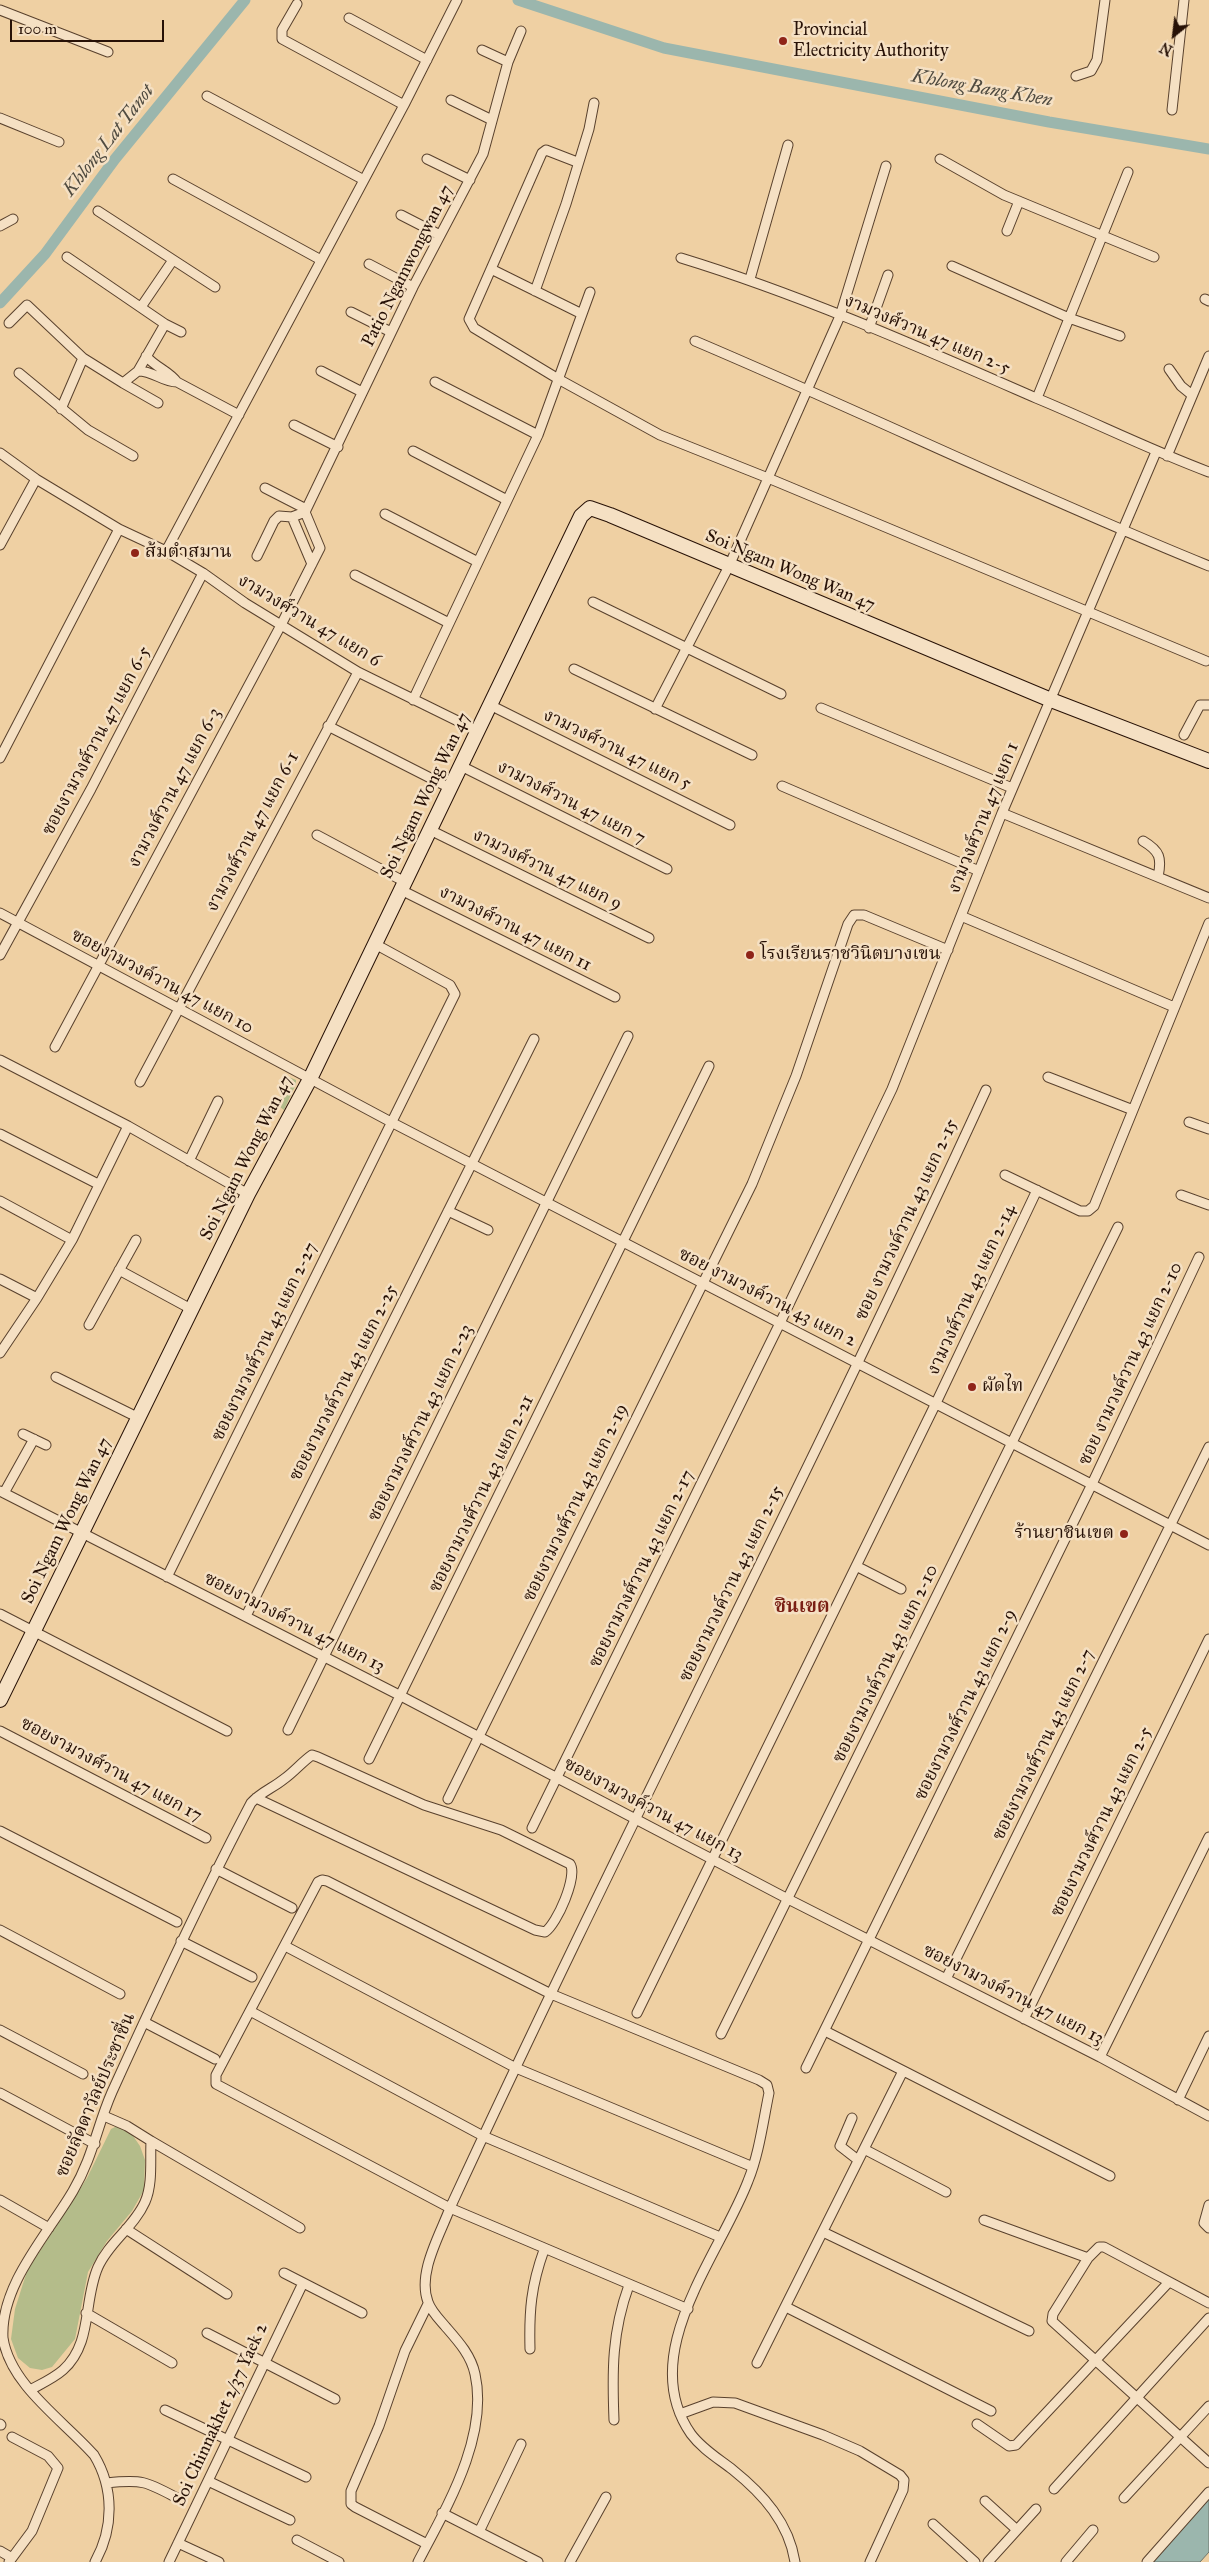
<!DOCTYPE html>
<html>
<head>
<meta charset="utf-8">
<style>
  body { margin:0 }
  #map { position:relative; width:1209px; height:2562px; overflow:hidden; background:#efd0a3; font-family:"IM FELL Great Primer",serif }
  canvas { display:block }
  .north { position:absolute; left:1149px; top:10px; width:50px; height:50px; -webkit-text-stroke:4px #f5e0c3; paint-order:stroke; rotate:209deg; font-size:14px; font-weight:700; line-height:20px; text-align:center; color:#271106 }
  .north::after { content:''; display:block; margin:auto; width:18px; height:22px; background:#271106; clip-path:polygon(50% 0,100% 100%,50% 72%,0 100%) }
  .scale { position:absolute; left:10px; top:20px; width:154px; height:22px; box-sizing:border-box; border:2px solid #271106; border-top:0; padding-left:6px; font-size:15px; line-height:18px; white-space:nowrap; color:#271106; -webkit-text-stroke:4px #f5e0c3; paint-order:stroke }
</style>
</head>
<body>
<div id="map">
<canvas width="1209" height="2562"></canvas>
<div class="north">N</div>
<div class="scale">100 m</div>
</div>
<script>
const ctx = document.querySelector('canvas').getContext('2d');
ctx.lineJoin = 'round';
function fillPath(path, color) { ctx.fillStyle = color; ctx.fill(path, 'evenodd'); }
function strokePath(path, color, width, dash) { ctx.strokeStyle = color; ctx.lineWidth = width; ctx.lineCap = dash ? 'butt' : 'round'; ctx.setLineDash(dash || []); ctx.stroke(path); }
function label(font, color, halo, rows, align = 'center') {
  ctx.font = font + ' "IM FELL Great Primer","Noto Serif Thai",serif'; ctx.lineWidth = 5; ctx.setLineDash([]); ctx.textBaseline = 'middle'; ctx.strokeStyle = halo; ctx.fillStyle = color; for (const [text, x, y, turn = 0] of rows) {
    ctx.save(); ctx.translate(x, y); ctx.rotate((+turn || 0) * Math.PI / 180); ctx.textAlign = isNaN(turn) ? turn : align; if (halo) ctx.strokeText(text, 0, 0); ctx.fillText(text, 0, 0); ctx.restore();
  }
}
fillPath(new Path2D(`
  M289 1077 296 1080V1084L284 1110 277 1105Z
  M117 2126 131 2133 140 2146 145 2160 144 2190 132 2211 107 2241 88 2272 75 2339 52 2367 42 2370 30 2368 18 2358 11 2339 15 2309 27 2271 87 2178 111 2129Z`), '#b4bc8a');
const water = new Path2D(`
  M1209 2498V2552L1200 2562H1151Z`);
fillPath(water, '#9bb6ad');
strokePath(water, '#6d746a', 1);
strokePath(new Path2D(`
  M518 0 664 48 1049 122 1209 149
  M0 303 45 254 115 159 245 0`), '#9bb6ad', 11);
const street = new Path2D(`
  M297 4 282 30V39L404 105
  M0 10 108 52
  M349 18 427 60
  M482 50 508 62
  M1076 76 1091 71 1097 60 1105 0
  M207 96 364 180
  M451 100 492 120
  M1172 110 1184 0
  M0 118 59 142
  M427 159 470 180
  M940 159 1004 195 1154 257
  M577 162 546 150 542 153 469 319 474 328 560 380 660 435 768 478 1206 661
  M173 179 321 260
  M98 211 215 287
  M401 215 440 235
  M0 226 13 219
  M1007 231 1019 201
  M681 258C802 295 919 347 1036 398 1094 422 1150 450 1209 472
  M369 264 413 287
  M952 266 1069 318 1120 336
  M491 269 582 314
  M750 279 788 145
  M535 291 566 204 589 129 594 103
  M1205 299 1209 301
  M141 307 173 260
  M351 312 391 332
  M9 323 27 305 83 358 123 383 138 371 165 324 67 257
  M165 324 181 332
  M869 328 888 275
  M695 341C867 414 1036 496 1209 566
  M146 356C155 367 169 371 177 382L239 415
  M1169 369 1181 386 1192 395
  M138 371C154 371 162 382 177 382
  M321 371 362 392
  M19 373 88 430 133 456
  M435 382 538 435
  M123 383 158 403
  M1037 398 1128 172
  M61 409 83 358
  M294 425 338 447
  M413 451 507 500
  M0 453 36 479 119 529 166 551 203 573 245 603 358 672 478 731
  M1167 456 1209 356
  M265 488 306 509
  M305 512 413 287 483 154 508 62 521 31
  M385 514 478 562
  M0 545 36 479
  M166 551 404 105 457 0
  M257 556 274 521 279 516 292 517
  M355 575 449 623
  M593 602 781 694
  M574 669 752 755
  M413 700 538 435 590 292
  M490 705 730 825
  M821 708 1012 788
  M655 709 729 566 840 316 886 166
  M328 726 450 788
  M1184 735 1200 705H1209
  M0 758 119 529
  M461 766 667 869
  M782 786 979 871
  M1002 813 1209 898
  M430 830 649 938
  M317 835 405 882
  M1143 841C1160 851 1162 858 1158 877
  M401 890 615 997
  M0 913 391 1122 1209 1545
  M961 916 1174 1007
  M0 955 91 789 203 573
  M55 1047 281 625 320 548 305 512 292 517 312 564
  M0 1060 128 1126
  M1048 1077 1133 1110
  M140 1082 358 672
  M1189 1122 1209 1129
  M0 1134 98 1184
  M189 1161 218 1101
  M1005 1175 1080 1211H1088L1094 1206 1209 923
  M1181 1195 1209 1205
  M0 1201 72 1240
  M448 1211 488 1230
  M119 1270 191 1309
  M0 1279 37 1298
  M89 1325 136 1240
  M0 1353 37 1298 72 1240 128 1126 248 1194
  M56 1377 139 1418
  M23 1434 46 1445
  M0 1491 401 1696 788 1899 1100 2057 1209 2116
  M4 1493 34 1439
  M856 1566 901 1589
  M167 1577 455 994 450 985 375 944
  M0 1614 227 1731
  M246 1616 534 1039
  M288 1730 628 1036
  M0 1731 206 1838
  M369 1759 709 1066
  M448 1799 752 1184 796 1076 848 924 854 915H864L948 950
  M532 1828 780 1323 892 1089 1002 813 1156 452
  M0 1831 177 1922
  M216 1869 292 1908
  M0 1930 120 1994
  M181 1941 252 1977
  M285 1946 516 2068 753 2167
  M946 1979 1209 1447
  M250 2011 483 2136 720 2237
  M637 2013 936 1403 1037 1190
  M1024 2019 1209 1639
  M144 2022 215 2059
  M0 2030 83 2074
  M825 2031 1110 2176
  M721 2034 1118 1227
  M1100 2057 1209 1837
  M806 2068 1092 1484 1199 1257
  M0 2093 95 2144
  M1178 2100 1209 2036
  M852 2118 840 2146 858 2160
  M151 2141 300 2228
  M864 2149 946 2192
  M0 2200 49 2228
  M1209 2205 1204 2223 1209 2228
  M984 2220 1088 2258
  M126 2229 227 2294
  M823 2232 1029 2331
  M284 2273 362 2313
  M1209 2303 1104 2247H1099L1088 2258 1053 2314 1052 2321 1209 2463
  M786 2307 991 2411
  M688 2309 450 2208 216 2084V2075L318 1882 322 1880 327 1881 551 1994 759 2080 767 2085 769 2093C763 2122 759 2154 748 2181 720 2255 635 2354 691 2434 702 2449 719 2459 733 2470 763 2494 789 2523 795 2562
  M86 2313 172 2363
  M207 2333 335 2399
  M530 2349C529 2311 531 2286 544 2250
  M757 2363 903 2071
  M30 2390C41 2384 54 2378 63 2370 93 2343 83 2301 98 2267 109 2242 134 2227 145 2202 153 2184 150 2160 151 2141L127 2126 104 2116
  M165 2410 306 2477
  M680 2414 713 2402 735 2403 823 2435 860 2451 900 2475 904 2480 903 2490 870 2562
  M614 2420C612 2370 612 2332 629 2285
  M0 2424 1 2425
  M977 2424 1009 2446 1016 2445 1169 2282
  M208 2481 290 2520
  M107 2483C144 2479 147 2482 179 2499
  M1054 2489 1209 2318
  M1124 2498 1209 2406
  M985 2501 1017 2530
  M442 2513 538 2562
  M933 2524 975 2562
  M479 2532 521 2444
  M297 2540 339 2562
  M178 2543 219 2562
  M427 2544 355 2507 351 2504V2491L379 2426 405 2351 428 2304
  M0 2551 12 2558
  M9 2562 32 2531 58 2468 48 2456 12 2437
  M95 2562C114 2528 114 2488 94 2455 64 2421 10 2385 3 2338 0 2285 48 2234 73 2191 93 2157 97 2126 112 2092 156 1995 201 1898 251 1803 261 1792 273 1788 284 1779 294 1772 302 1762 312 1755L318 1757 424 1805 501 1830 570 1864C578 1876 557 1924 545 1932L535 1930 256 1798
  M169 2562 303 2283
  M418 2562C446 2508 489 2437 475 2374 471 2355 458 2341 445 2326 439 2319 431 2311 428 2302 417 2273 440 2235 450 2208 623 1833 814 1466 986 1090
  M570 2562 606 2497
  M988 2562 1036 2509
  M1066 2562 1093 2530
  M1147 2562 1209 2492`);
const secondary = new Path2D(`
  M0 1700 248 1194 310 1079 581 516 590 508 610 515 1051 700 1209 761`);
strokePath(street, '#59412d', 11);
strokePath(secondary, '#271106', 16);
strokePath(street, '#f5e0c3', 9);
strokePath(secondary, '#f5e0c3', 14);
for (const [x, y, r, color] of [
  [783,41,5,"#8f2418"],
  [135,553,5,"#8f2418"],
  [750,955,5,"#8f2418"],
  [972,1387,5,"#8f2418"],
  [1124,1534,5,"#8f2418"]
]) { const dot = new Path2D(); dot.arc(x, y, r, 0, 2 * Math.PI); ctx.fillStyle = color; ctx.fill(dot); strokePath(dot, '#f5e0c3', 2); }
label('18px', '#271106', '#f5e0c3', [
  ["Provincial",793,31],
  ["Electricity Authority",793,52],
  ["ส้มตำสมาน",145,553],
  ["โรงเรียนราชวินิตบางเขน",760,955],
  ["ผัดไท",982,1387],
  ["ร้านยาชินเขต",1114,1534,"right"]
], 'left');
label('18px', '#271106', '#f5e0c3', [
  ["Patio Ngamwongwan 47",408,266,-63],
  ["งามวงศ์วาน 47 แยก 2-5",927,335,23],
  ["Soi Ngam Wong Wan 47",790,571,23],
  ["งามวงศ์วาน 47 แยก 6",309,621,31],
  ["ซอยงามวงศ์วาน 47 แยก 6-5",97,741,-62],
  ["งามวงศ์วาน 47 แยก 5",617,750,26],
  ["งามวงศ์วาน 47 แยก 6-3",175,788,-62],
  ["Soi Ngam Wong Wan 47",426,796,-64],
  ["งามวงศ์วาน 47 แยก 7",571,803,27],
  ["งามวงศ์วาน 47 แยก 1",984,818,-68],
  ["งามวงศ์วาน 47 แยก 6-1",253,832,-62],
  ["งามวงศ์วาน 47 แยก 9",547,870,26],
  ["งามวงศ์วาน 47 แยก 11",515,929,27],
  ["ซอยงามวงค์วาน 47 แยก 10",162,982,28],
  ["Soi Ngam Wong Wan 47",247,1158,-63],
  ["ซอย งามวงค์วาน 43 แยก 2-15",907,1220,-65],
  ["งามวงศ์วาน 43 แยก 2-14",972,1290,-65],
  ["ซอย งามวงค์วาน 43 แยก 2",767,1298,27],
  ["ซอยงามวงศ์วาน 43 แยก 2-27",265,1342,-64],
  ["ซอย งามวงค์วาน 43 แยก 2-10",1131,1364,-65],
  ["ซอยงามวงค์วาน 43 แยก 2-25",344,1383,-63],
  ["ซอยงามวงศ์วาน 43 แยก 2-23",421,1423,-64],
  ["ซอยงามวงศ์วาน 43 แยก 2-21",482,1494,-64],
  ["ซอยงามวงศ์วาน 43 แยก 2-19",576,1503,-64],
  ["Soi Ngam Wong Wan 47",67,1521,-64],
  ["ซอยงามวงศ์วาน 43 แยก 2-17",642,1569,-64],
  ["ซอยงามวงค์วาน 43 แยก 2-15",732,1584,-64],
  ["ซอยงามวงค์วาน 47 แยก 13",294,1623,27],
  ["ซอยงามวงค์วาน 43 แยก 2-10",886,1664,-64],
  ["ซอยงามวงศ์วาน 43 แยก 2-9",966,1705,-64],
  ["ซอยงามวงศ์วาน 43 แยก 2-7",1044,1745,-64],
  ["ซอยงามวงศ์วาน 47 แยก 17",111,1770,28],
  ["ซอยงามวงค์วาน 47 แยก 13",653,1810,28],
  ["ซอยงามวงศ์วาน 43 แยก 2-5",1102,1822,-64],
  ["ซอยงามวงค์วาน 47 แยก 13",1013,1995,27],
  ["ซอยลัดดาวัลย์ประชาชื่น",96,2095,-67],
  ["Soi Chinnakhet 2/37 Yaek 2",221,2415,-65]
]);
label('italic 19px', '#504b40', '#f5e0c3', [
  ["Khlong Bang Khen",982,89,10],
  ["Khlong Lat Tanot",109,141,-52]
]);
label('bold 19px', '#7a1f14', '#f5e0c3', [
  ["ชินเขต",802,1607]
]);
</script>
</body>
</html>
